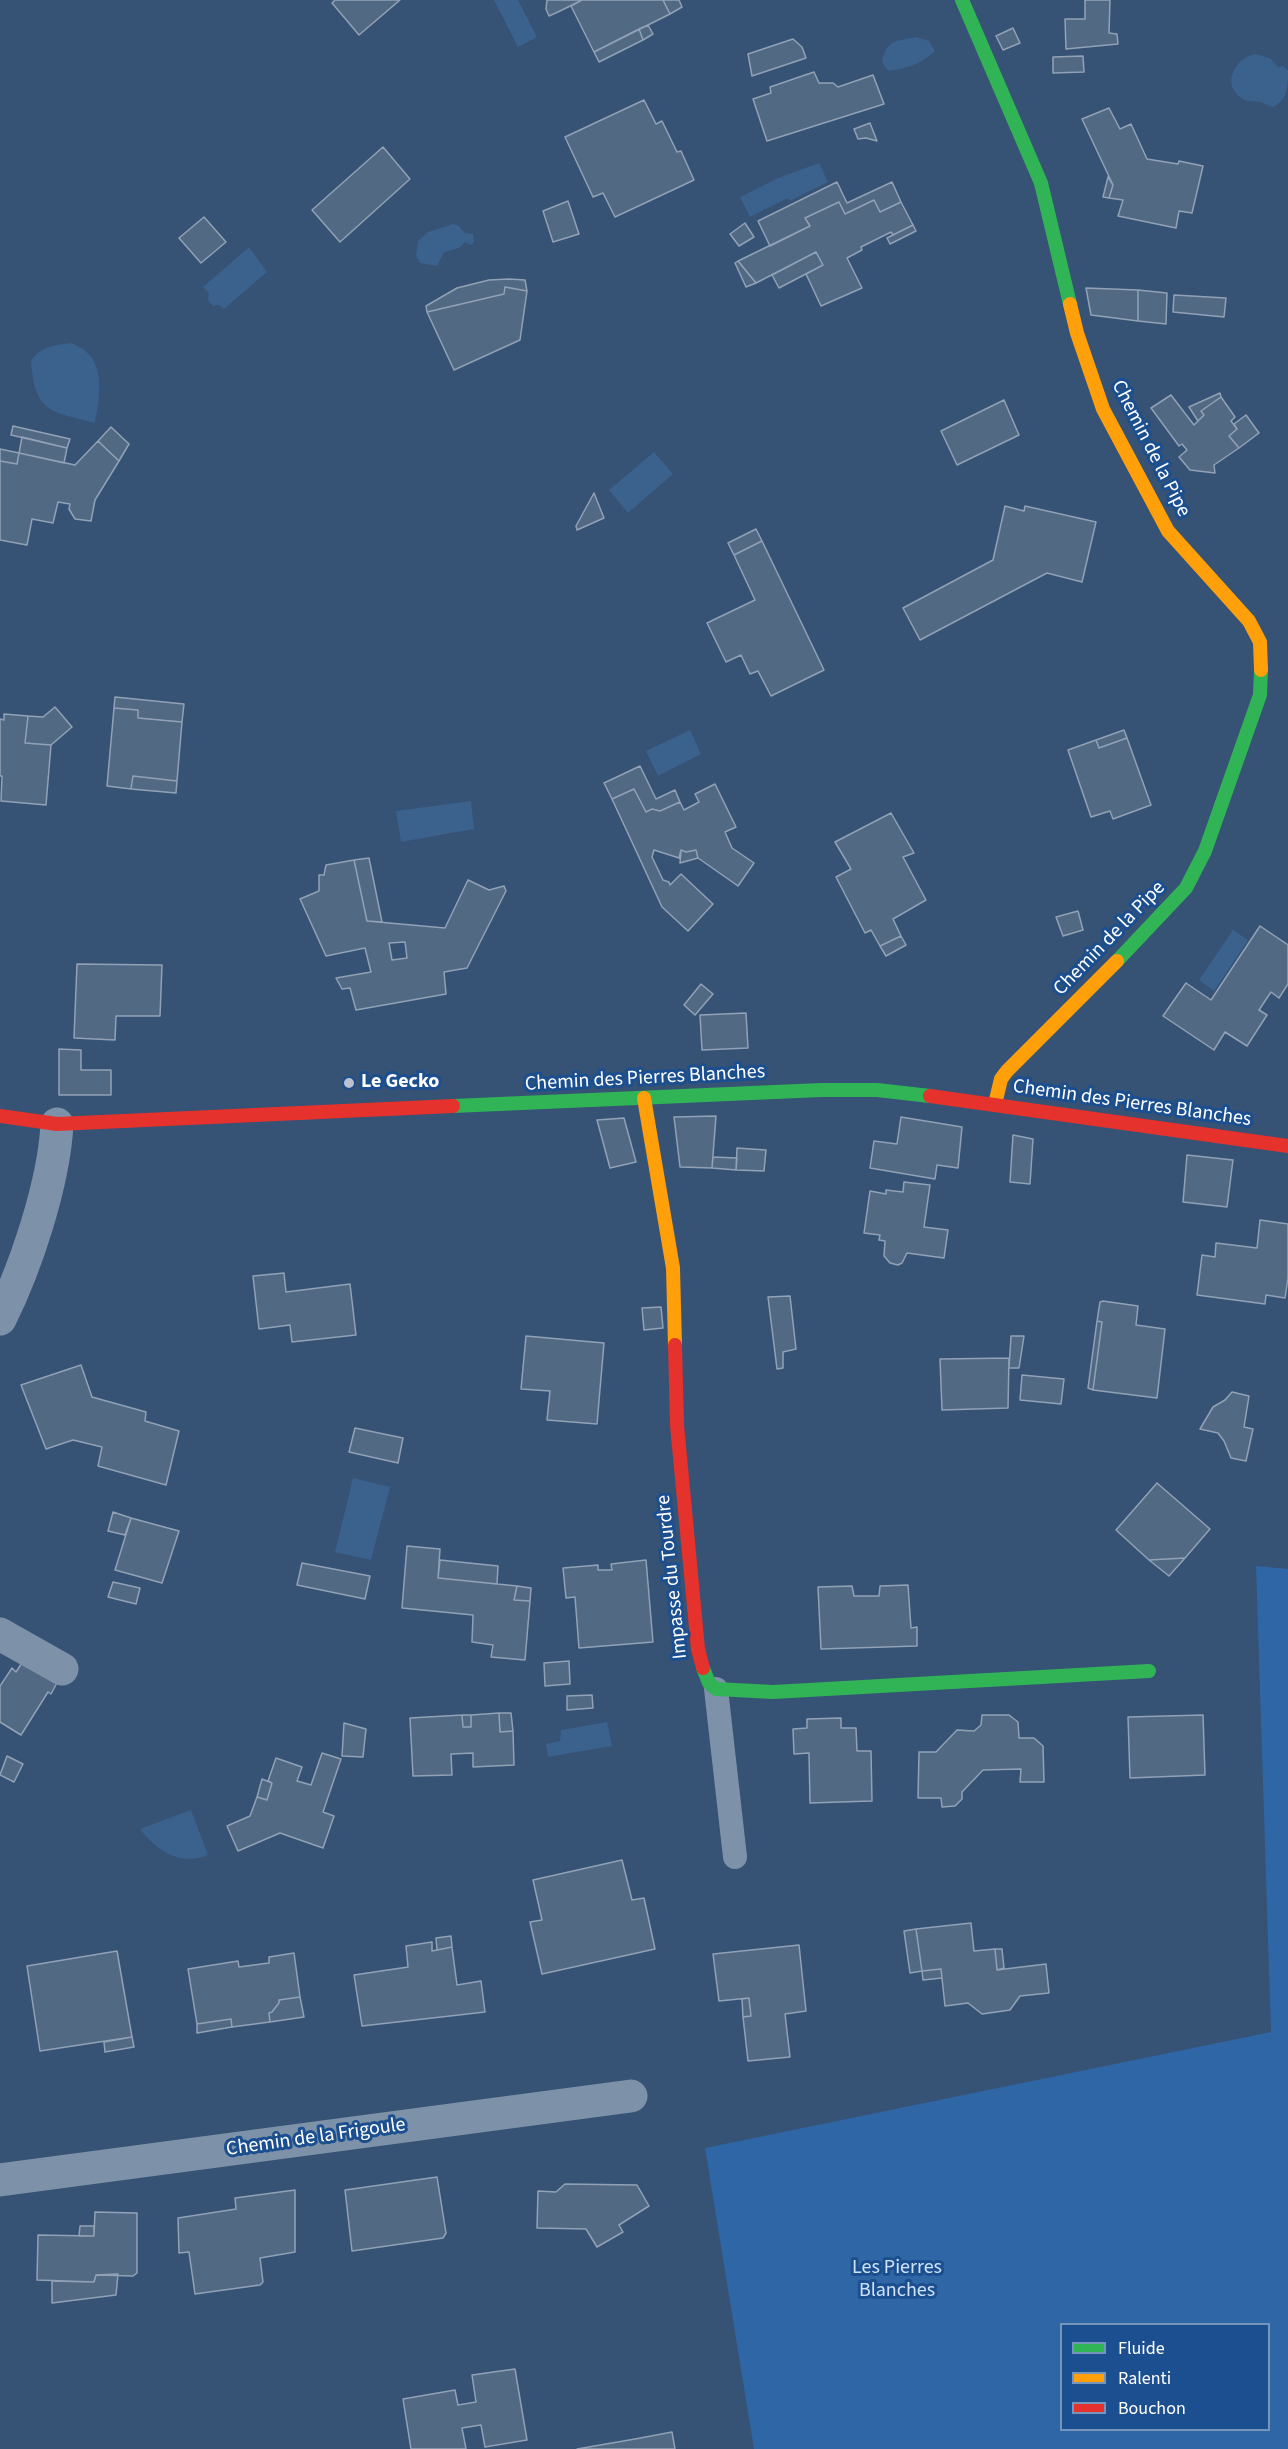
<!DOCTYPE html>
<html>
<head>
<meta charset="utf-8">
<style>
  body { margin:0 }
  #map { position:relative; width:1288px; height:2449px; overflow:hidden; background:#365274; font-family:"Source Sans 3",sans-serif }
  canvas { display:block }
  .legend { position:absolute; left:1060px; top:2323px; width:210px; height:108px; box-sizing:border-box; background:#1b4f8f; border:2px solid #7695bc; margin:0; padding:8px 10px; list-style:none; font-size:18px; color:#fff }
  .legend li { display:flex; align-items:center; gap:12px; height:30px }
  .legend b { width:30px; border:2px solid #7695bc }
</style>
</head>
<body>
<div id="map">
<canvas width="1288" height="2449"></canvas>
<ul class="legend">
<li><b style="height:8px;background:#30b455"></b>Fluide</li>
<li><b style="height:8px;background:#ff9f0a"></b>Ralenti</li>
<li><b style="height:8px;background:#e5322d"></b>Bouchon</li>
</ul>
</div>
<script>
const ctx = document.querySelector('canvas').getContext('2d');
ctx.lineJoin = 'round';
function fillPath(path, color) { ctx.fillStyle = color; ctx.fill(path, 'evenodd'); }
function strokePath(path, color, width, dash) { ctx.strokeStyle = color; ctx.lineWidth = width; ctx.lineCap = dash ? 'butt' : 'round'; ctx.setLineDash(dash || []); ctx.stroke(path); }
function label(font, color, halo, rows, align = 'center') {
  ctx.font = font + ' "Source Sans 3",sans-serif'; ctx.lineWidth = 6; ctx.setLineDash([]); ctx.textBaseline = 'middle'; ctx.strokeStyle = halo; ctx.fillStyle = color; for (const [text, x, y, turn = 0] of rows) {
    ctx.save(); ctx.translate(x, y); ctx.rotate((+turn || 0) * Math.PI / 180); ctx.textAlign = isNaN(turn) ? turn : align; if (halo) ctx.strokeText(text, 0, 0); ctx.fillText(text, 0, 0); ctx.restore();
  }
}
fillPath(new Path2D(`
  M1256 1566 1288 1569V2449H754L705 2148 1271 2032ZM1268 2324V2430H1062V2324Z`), '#2f66a5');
fillPath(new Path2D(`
  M494 0H518L537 37 518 47Z
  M916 37 929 41 935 51C922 64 906 69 888 71L882 62C886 40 896 41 916 37Z
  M1255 54 1270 58 1278 67 1283 66 1288 70C1288 88 1288 99 1273 107 1269 106 1263 103 1260 102 1254 101 1247 102 1241 98 1221 84 1235 58 1255 54Z
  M819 163 828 182 790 201 788 198 750 217 740 197 778 178Z
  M453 224 459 226 465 233 473 234 474 242 471 245 465 242 459 248 444 252 437 266 420 263 416 256 418 241 428 232Z
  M249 247 267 272 224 309 219 305 213 306 208 300 209 293 203 287Z
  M70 343C107 354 101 393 95 423 51 411 35 414 31 361 40 347 54 345 70 343Z
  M654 452 673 474 628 513 609 490Z
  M690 730 701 754 658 776 646 751Z
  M471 801 474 829 401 842 396 811Z
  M1233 930 1248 940 1214 991 1199 980Z
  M353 1478 390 1487 371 1560 335 1552Z
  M607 1722 612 1746 548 1757 546 1744 560 1741 561 1730Z
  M191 1810 208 1855C180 1867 156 1850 140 1829Z`), '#3b618d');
const building = new Path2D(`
  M335 0H400L359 35 332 3Z
  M582 0 558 12 549 16 546 9 547 0Z
  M582 0H663L670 14 594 52 571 6Z
  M663 0H679L682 7 670 14Z
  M1085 0H1110L1109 33 1117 34 1118 44 1066 49 1065 19H1085Z
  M648 25 653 34 643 40 639 29Z
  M1013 28 1020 43 1003 50 996 36Z
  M639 29 643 40 599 62 594 52Z
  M793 39 802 47 806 58 752 76 748 54Z
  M1083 56 1084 72 1053 73V57Z
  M814 72 819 83H833L838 87 873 75 884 104 767 141 753 99 771 93 770 87Z
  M644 100 656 124 662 121 677 152 681 151 694 180 615 217 603 193 593 197 565 137Z
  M1109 108 1120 129 1131 124 1147 159 1178 164 1179 161 1203 166 1192 213 1179 211 1176 228 1118 216 1123 200 1109 198 1113 185 1082 119Z
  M870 123 877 141 866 138 858 139 854 129Z
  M383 147 410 179 340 242 312 210Z
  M1108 177 1113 185 1109 198 1103 197Z
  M837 182 847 203 892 182 901 202 880 212 874 200 845 214 839 202 805 218 810 226 770 246 758 221Z
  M874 200 880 212 901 202 913 225 893 235 891 232 861 247 862 250 847 258 862 288 821 306 806 274 823 265 816 252 756 283 738 261 810 226 805 218 839 202 845 214Z
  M568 201 579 234 553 242 543 211Z
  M204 217 226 242 201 263 179 238Z
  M745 223 754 237 739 246 730 234Z
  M913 225 916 231 890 244 887 238Z
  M816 252 823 265 779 288 772 275Z
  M738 261 756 283 746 287 735 263Z
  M509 279 525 280 527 291 505 287 504 294 427 312 426 306 457 288 489 280Z
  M505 287 527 291 520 340 454 370 427 312 504 294Z
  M1086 288 1138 290V321L1091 315Z
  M1138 290 1167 293 1166 324 1138 321Z
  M1174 295 1226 298 1224 317 1173 312Z
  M1220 393 1221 397 1201 411 1204 415 1198 421 1189 407Z
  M1171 395 1194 425 1204 415 1201 411 1221 397 1235 417 1231 421 1237 429 1229 436 1239 448 1214 465 1215 473 1190 470 1179 457 1187 450 1182 444 1179 446 1151 408Z
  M1004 400 1019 435 957 465 941 431Z
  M1246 415 1259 433 1239 448 1229 436 1237 429 1234 424Z
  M13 426 70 439 67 448 11 435Z
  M111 427 129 444 119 461 98 441Z
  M22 437 67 448 64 463 19 453Z
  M98 441 119 461 95 500 91 521 75 519 69 509 70 504 58 502 53 523 32 519 27 545 0 540V461L17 464 19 453 75 465Z
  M0 449 19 453 17 464 0 461Z
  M594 493 604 518 577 530 576 526Z
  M1005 506 1024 511 1025 506 1096 522 1082 582 1047 573 920 640 903 608 993 560Z
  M756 529 762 541 734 555 728 543Z
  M762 541 824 670 771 696 758 671 750 674 741 655 726 662 707 623 755 600 734 555Z
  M115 697 184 704 182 722 138 718V710L114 708Z
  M55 707 72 727 51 745 25 743 28 716 43 717Z
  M114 708 138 710V718L182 722 177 781 133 776 131 789 107 786Z
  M4 714 28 716 25 743 51 745 46 805 1 801 2 776H0V719L4 720Z
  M1124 730 1127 738 1099 748 1096 740Z
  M1127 738 1151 805 1113 819 1110 811 1091 817 1068 750 1096 740 1099 748Z
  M640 766 656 799 675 790 680 802 660 811 652 809 646 812 634 789 612 799 604 783Z
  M133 776 177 781 176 793 131 789Z
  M715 784 736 827 725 832 732 848 754 863 738 886 698 858 696 850 686 852 681 850 679 858 654 850 652 857 663 880 669 882 670 885 681 874 713 904 688 931 662 907 612 799 634 789 646 812 652 809 660 811 680 802 684 810 699 802 695 794Z
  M891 813 914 853 903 857 926 900 893 919 901 936 880 946 871 930 865 933 836 877 851 869 835 842Z
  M681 850 686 852 696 850 698 858 680 863Z
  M369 858 382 922 367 921 354 860Z
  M354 860 367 921 445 928 468 880 489 890 504 886 506 891 467 968 444 972 446 994 356 1010 350 988 342 989 336 978 371 972 365 948 326 956 300 899 319 891V875H324L326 865ZM405 942 407 958 392 960 389 943Z
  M1078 911 1083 930 1063 936 1056 917Z
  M1260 926 1288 945V984L1279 998 1271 992 1259 1010 1267 1015 1247 1046 1225 1032 1214 1050 1163 1016 1186 983 1211 1000Z
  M901 936 906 945 886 956 880 946Z
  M77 964 162 965 160 1016H116L115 1040 74 1038Z
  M701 984 713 994 695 1015 684 1005Z
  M746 1013 748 1048 702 1050 700 1015Z
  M59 1049 81 1050V1070H111V1095H59Z
  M716 1116 712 1168 680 1167 674 1117Z
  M901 1117 962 1127 958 1168 937 1165 935 1179 870 1168 874 1141 897 1144Z
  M624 1118 636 1162 610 1168 597 1120Z
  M1013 1135 1033 1139 1030 1184 1010 1182Z
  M737 1148 766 1150 764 1171 736 1170Z
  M1187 1155 1233 1160 1227 1207 1183 1202Z
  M713 1157 737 1158 736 1170 712 1168Z
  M904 1182 930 1185 924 1227 948 1230 944 1258 907 1253 902 1263 898 1265 890 1263 884 1256 885 1241 879 1240 880 1235 864 1233 870 1191 886 1194V1190L903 1192Z
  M1260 1220 1288 1224V1278L1285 1298 1266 1295 1265 1304 1197 1295 1202 1255 1215 1257 1216 1243 1257 1248Z
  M284 1273 286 1292 350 1284 356 1335 292 1342 290 1325 259 1329 253 1276Z
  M790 1296 796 1349 783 1352V1368L777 1369 768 1297Z
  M1103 1301 1138 1306 1136 1325 1165 1329 1157 1398 1093 1390 1102 1322 1097 1321 1100 1302Z
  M661 1307 663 1328 644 1330 642 1308Z
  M1097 1321 1102 1322 1093 1390 1088 1388Z
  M526 1336 604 1343 597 1424 547 1420 550 1391 521 1389Z
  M1011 1336H1024L1019 1368H1009Z
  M1009 1358 1008 1408 942 1410 940 1359Z
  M81 1365 92 1397 146 1412 145 1421 179 1431 166 1485 98 1466 102 1447 73 1440 46 1449 21 1385Z
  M1022 1375 1064 1379 1061 1404 1020 1400Z
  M1232 1392 1249 1396 1244 1427 1253 1429 1246 1461 1231 1458 1224 1441 1218 1433 1200 1429 1213 1407 1225 1400Z
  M355 1428 403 1438 398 1463 349 1452Z
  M1157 1483 1210 1529 1185 1558 1149 1560 1116 1530Z
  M113 1512 131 1518 125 1535 108 1531Z
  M131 1518 179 1531 162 1583 115 1570Z
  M407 1546 440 1549 438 1578 517 1586 514 1600 530 1601 525 1660 491 1657 493 1645 472 1642 473 1615 402 1608Z
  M1185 1558 1169 1576 1149 1560Z
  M440 1560 498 1566 497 1584 438 1578Z
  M646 1560 653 1642 579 1648 575 1597 566 1598 563 1568 598 1565V1570H612L611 1564Z
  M302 1563 370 1576 365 1599 297 1585Z
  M113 1582 140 1588 136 1604 108 1597Z
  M908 1585 911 1628 917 1627V1646L821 1649 818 1587 852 1586 854 1596H879L880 1586Z
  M517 1586 531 1588 530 1601 514 1600Z
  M25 1658 59 1679 51 1694 48 1692 21 1735 0 1722V1686L12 1668 16 1672Z
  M569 1661 570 1684 545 1686 544 1663Z
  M592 1695 593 1708 567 1710V1696Z
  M499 1713 500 1732 513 1731 514 1765 473 1767V1753L451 1754 452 1775 413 1776 410 1718 462 1715 463 1727H471V1715Z
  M499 1713H511L513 1731 500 1732Z
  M462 1715H471V1727H463Z
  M982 1715H1009L1018 1722 1019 1738H1034L1043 1746 1044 1782H1020L1021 1769 983 1770 962 1792V1799L955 1806 942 1807 941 1798H918L919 1752H936L957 1730 974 1731 981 1725Z
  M1203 1715 1205 1775 1130 1778 1128 1717Z
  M841 1718V1728H856L857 1751H871L872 1801 810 1803 809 1753 794 1754 793 1729 807 1728V1719Z
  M344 1723 366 1729 363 1757 342 1756Z
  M322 1753 341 1759 323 1812 334 1816 323 1848 280 1833 238 1851 227 1826 250 1816 257 1797 267 1800 272 1783 268 1781 276 1758 302 1767 297 1781 311 1785Z
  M7 1756 23 1764 14 1782 0 1775Z
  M262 1779 272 1783 267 1800 257 1797Z
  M622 1860 632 1900 644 1898 655 1949 542 1974 530 1922 542 1920 533 1880Z
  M971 1923 974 1951 995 1949 997 1970 1046 1964 1049 1993 1020 1996 1010 2010 982 2014 968 2003 945 2006 941 1969 922 1971 916 1929Z
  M916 1929 922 1971 910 1973 904 1931Z
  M451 1936 452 1947 437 1950 436 1938Z
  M432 1942V1951L452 1947 457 1985 481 1981 485 2012 362 2026 354 1975 408 1967 406 1946Z
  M799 1945 806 2011 785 2014 790 2057 748 2061 743 2017 751 2016 749 1998 719 2001 713 1954Z
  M995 1949H1002L1004 1968 997 1970Z
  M117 1951 132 2037 40 2051 27 1966Z
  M294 1953 300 1997 279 2000V2003L272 2012 269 2013 270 2022 232 2027 231 2019 197 2024 188 1969 238 1961 239 1967 269 1963V1957Z
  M941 1969 942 1978 923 1980 922 1971Z
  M300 1997 304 2017 270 2022 269 2013 272 2012 279 2003V2000Z
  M749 1998 751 2016 743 2017 742 1999Z
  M231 2019 232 2027 197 2033V2024Z
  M132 2037 134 2047 105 2052 104 2042Z
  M437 2177 446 2233 443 2238 352 2251 345 2190Z
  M565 2184 637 2185 649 2206 619 2225 623 2232 597 2247 586 2229 537 2228 538 2191 556 2192Z
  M295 2190V2252L260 2258 263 2282 260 2285 195 2294 189 2252 179 2253 178 2218 236 2209 235 2198Z
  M95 2212 137 2213V2273L133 2276 96 2275 94 2282 37 2280 38 2235 94 2236Z
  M80 2226H94V2236H79Z
  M118 2274 116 2295 52 2303V2281L94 2282 96 2275Z
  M515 2369 527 2440 485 2447 481 2425 462 2428 466 2449H411L403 2399 455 2390 458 2405 476 2402 472 2375Z
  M672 2432 675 2449H577L635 2439Z`);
fillPath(building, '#526984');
strokePath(building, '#92a2b6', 1.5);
strokePath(new Path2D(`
  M716 1689 735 1857`), '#7d92a8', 24);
strokePath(new Path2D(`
  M0 1319C26 1267 54 1183 57 1124
  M0 1634 62 1669
  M0 2180 631 2096`), '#7d92a8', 33);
strokePath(new Path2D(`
  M962 0 1041 183 1070 304
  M1117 961 1186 888 1205 851 1260 695 1261 670
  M453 1106 821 1090H877L930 1096
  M703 1668 709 1683 716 1689 773 1692 1149 1671`), '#30b455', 14);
strokePath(new Path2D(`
  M1070 304 1077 333 1103 409 1168 531 1249 621 1260 642 1261 670
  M644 1098 673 1268 675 1345
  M995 1104 1001 1079 1007 1071 1117 961`), '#ff9f0a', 14);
strokePath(new Path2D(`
  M930 1096 1288 1146
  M0 1116 57 1124 453 1106
  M675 1345 677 1425 698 1649 703 1668`), '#e5322d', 14);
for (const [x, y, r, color] of [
  [349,1083,6,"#b9c2ce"]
]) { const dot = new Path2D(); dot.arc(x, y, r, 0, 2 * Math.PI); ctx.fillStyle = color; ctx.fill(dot); strokePath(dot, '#1b4f8f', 2); }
label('20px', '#fff', '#1b4f8f', [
  ["Chemin de la Pipe",1150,449,63],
  ["Chemin de la Pipe",1110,939,-46],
  ["Chemin des Pierres Blanches",645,1079,-3],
  ["Chemin des Pierres Blanches",1132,1104,8],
  ["Impasse du Tourdre",673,1577,-96],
  ["Chemin de la Frigoule",316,2138,-8]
]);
label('bold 20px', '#fff', '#1b4f8f', [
  ["Le Gecko",361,1083]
], 'left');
label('20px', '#cfe3fa', '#1b4f8f', [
  ["Les Pierres",897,2269],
  ["Blanches",897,2292]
]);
</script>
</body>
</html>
